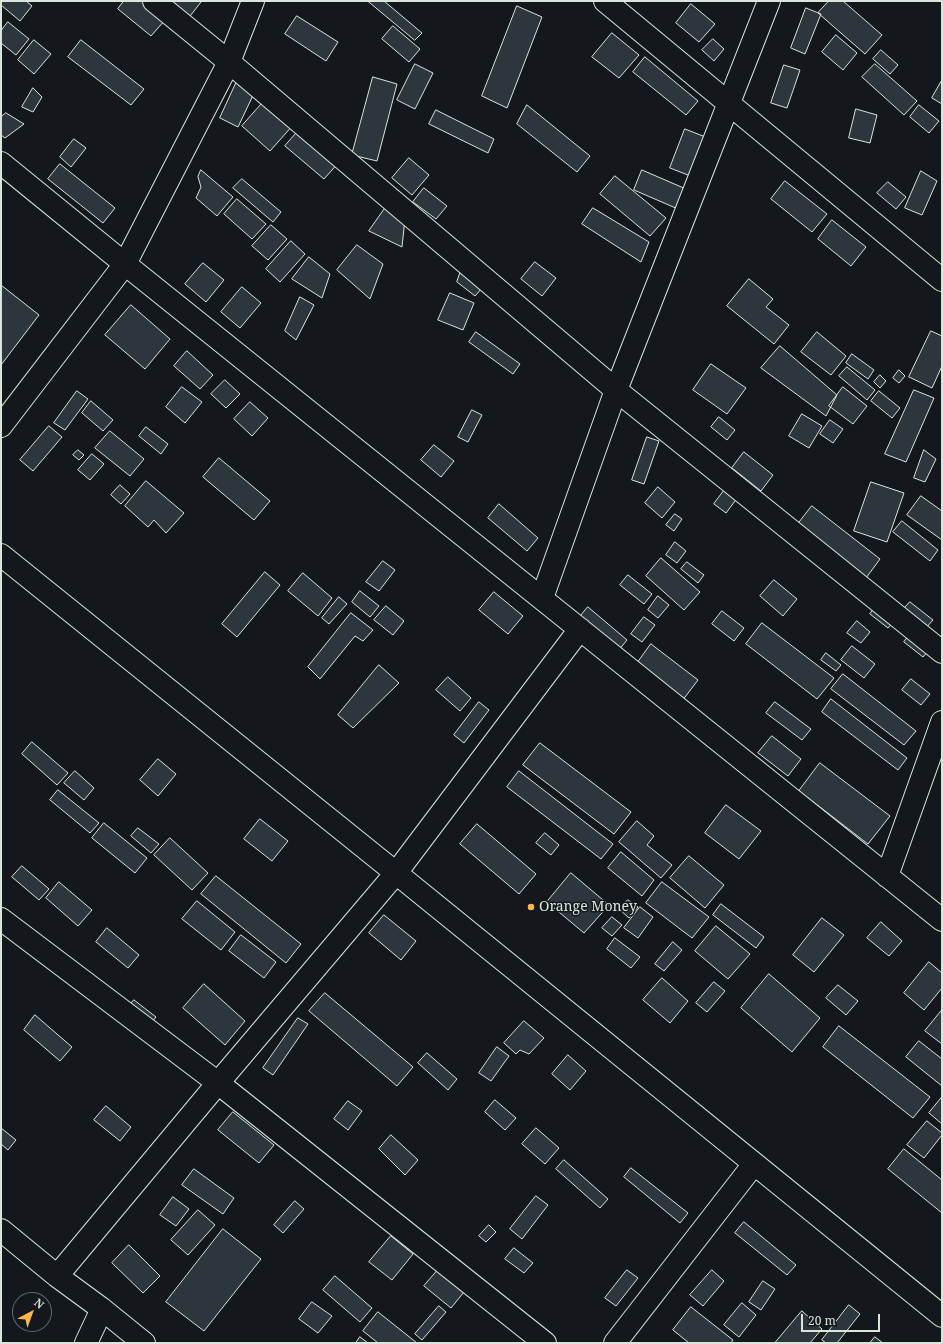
<!DOCTYPE html>
<html>
<head>
<meta charset="utf-8">
<style>
  body { margin:0 }
  #map { position:relative; width:943px; height:1344px; overflow:hidden; background:#14181c; font-family:"Noto Serif",serif }
  canvas { display:block }
  .frame { position:absolute; inset:0; border:2px solid #d8e6dc; pointer-events:none }
  .north { position:absolute; left:12px; top:1292px; width:40px; height:40px; box-sizing:border-box; background:#14181c; border:1px solid #626a69; border-radius:50%; rotate:41deg; font-size:11px; font-weight:700; line-height:16px; text-align:center; color:#d8e6dc }
  .north::after { content:''; display:block; margin:auto; width:14px; height:18px; background:#ffb74d; clip-path:polygon(50% 0,100% 100%,50% 72%,0 100%) }
  .scale { position:absolute; left:801px; top:1314px; width:79px; height:18px; box-sizing:border-box; border:2px solid #d8e6dc; border-top:0; padding-left:5px; font-size:12px; line-height:14px; white-space:nowrap; color:#d8e6dc; -webkit-text-stroke:3px #14181c; paint-order:stroke }
</style>
</head>
<body>
<div id="map">
<canvas width="943" height="1344"></canvas>
<div class="frame"></div>
<div class="north">N</div>
<div class="scale">20 m</div>
</div>
<script>
const ctx = document.querySelector('canvas').getContext('2d');
ctx.lineJoin = 'round';
function fillPath(path, color) { ctx.fillStyle = color; ctx.fill(path, 'evenodd'); }
function strokePath(path, color, width, dash) { ctx.strokeStyle = color; ctx.lineWidth = width; ctx.lineCap = dash ? 'butt' : 'round'; ctx.setLineDash(dash || []); ctx.stroke(path); }
function label(font, color, halo, rows, align = 'center') {
  ctx.font = font + ' "Noto Serif",serif'; ctx.lineWidth = 3; ctx.setLineDash([]); ctx.textBaseline = 'middle'; ctx.strokeStyle = halo; ctx.fillStyle = color; for (const [text, x, y, turn = 0] of rows) {
    ctx.save(); ctx.translate(x, y); ctx.rotate((+turn || 0) * Math.PI / 180); ctx.textAlign = isNaN(turn) ? turn : align; if (halo) ctx.strokeText(text, 0, 0); ctx.fillText(text, 0, 0); ctx.restore();
  }
}
const building = new Path2D(`
  M1 1H26L32 6 20 21 1 5Z
  M124 1H141L165 20 151 36 118 9Z
  M164 1H200L201 2 187 20Z
  M368 1H384L422 33 415 40Z
  M829 1H843L882 35 865 54 818 13Z
  M691 4 715 24 699 42 676 23Z
  M517 6 542 17 507 108 482 96Z
  M806 8 821 14 805 54 791 48Z
  M297 16 338 42 326 61 285 34Z
  M8 22 29 39 16 55 1 43V31Z
  M393 26 420 49 409 62 382 39Z
  M612 33 639 55 619 78 592 57Z
  M836 35 857 53 843 70 822 52Z
  M713 39 724 49 714 61 702 50Z
  M34 40 51 54 34 74 18 60Z
  M81 40 144 89 131 105 68 57Z
  M881 50 898 65 890 74 873 59Z
  M645 57 698 101 686 115 633 72Z
  M415 64 433 73 415 109 397 100Z
  M875 64 917 101 904 115 862 77Z
  M784 65 800 70 787 108 771 103Z
  M373 77 397 84 377 161 352 155Z
  M238 79 257 87 238 127 220 118Z
  M942 80V104L932 98Z
  M33 88 42 97 33 112 22 107Z
  M266 99 294 124 270 151 242 126Z
  M527 105 590 156 577 172 517 124Z
  M919 105 939 121 929 133 910 117Z
  M856 109 877 115 870 143 849 138Z
  M436 110 494 139 488 153 429 124Z
  M6 113 24 124 5 138 1 135V117Z
  M301 128 340 161 324 179 285 146Z
  M685 129 708 138 693 177 670 168Z
  M74 139 86 148 71 167 60 157Z
  M409 158 429 175 412 195 392 178Z
  M60 164 115 208 103 223 48 179Z
  M201 170 233 197 217 216 196 198 201 187 198 177Z
  M642 170 686 189 678 209 634 190Z
  M921 171 937 181 922 215 905 208Z
  M615 176 666 218 650 236 600 194Z
  M242 179 281 212 273 222 233 188Z
  M785 181 827 214 812 232 771 199Z
  M888 182 906 197 896 209 877 193Z
  M424 188 447 206 436 219 413 202Z
  M237 199 266 224 252 239 224 214Z
  M391 200 406 209 402 247 369 231Z
  M593 208 649 242 641 262 582 224Z
  M832 220 866 247 851 266 818 239Z
  M271 225 287 239 268 260 252 246Z
  M291 241 305 254 280 282 266 269Z
  M357 245 383 264 370 299 337 270Z
  M467 254 492 277 475 296 457 282Z
  M309 257 330 274 322 298 292 279Z
  M535 262 556 278 542 296 521 279Z
  M203 263 224 280 206 302 185 284Z
  M749 279 773 299 766 307 789 325 774 344 727 306Z
  M1 285 39 315 1 365Z
  M242 287 261 303 240 328 221 312Z
  M450 293 474 303 463 330 438 320Z
  M300 297 314 305 296 340 285 331Z
  M131 305 170 339 145 369 105 335Z
  M931 331 942 336V366L932 388 909 377Z
  M476 332 520 364 513 374 469 342Z
  M817 332 846 356 831 375 801 352Z
  M780 346 837 395 826 416 761 368Z
  M187 351 213 375 200 389 174 366Z
  M852 354 874 370 868 379 846 363Z
  M711 364 746 388 727 414 693 390Z
  M847 367 875 390 867 400 839 376Z
  M899 370 905 376 899 383 893 378Z
  M880 375 886 381 880 388 874 382Z
  M225 380 240 394 226 408 211 394Z
  M182 387 202 402 185 423 166 407Z
  M843 387 867 406 853 424 829 406Z
  M914 390 934 398 906 462 885 454Z
  M77 391 88 399 65 430 54 423Z
  M879 391 900 408 892 418 871 401Z
  M91 401 113 420 103 431 82 413Z
  M250 402 268 418 252 436 234 419Z
  M472 410 482 415 468 442 458 437Z
  M802 414 822 426 809 448 789 436Z
  M719 417 735 430 727 440 711 427Z
  M830 420 843 429 833 443 820 434Z
  M49 426 62 437 33 471 20 460Z
  M146 427 168 444 161 454 139 436Z
  M110 431 144 459 130 476 95 448Z
  M647 437 659 441 644 484 632 480Z
  M434 445 454 461 441 477 421 460Z
  M78 450 84 455 79 460 73 455Z
  M924 450 936 459 925 482 914 478Z
  M744 452 773 475 761 491 732 468Z
  M92 454 104 464 90 480 78 470Z
  M219 458 270 501 254 520 203 477Z
  M146 481 184 513 166 533 154 520 148 527 125 506Z
  M871 482 904 493 887 542 854 531Z
  M120 485 130 494 121 504 111 495Z
  M658 487 675 502 662 518 645 503Z
  M726 488 738 497 726 513 714 504Z
  M921 496 942 511V540L907 515Z
  M499 504 538 538 527 551 488 518Z
  M812 506 880 559 866 578 798 524Z
  M675 514 682 519 674 531 666 525Z
  M902 521 938 550 930 561 893 532Z
  M675 542 686 551 677 563 666 555Z
  M661 558 700 592 684 610 646 576Z
  M383 561 395 570 379 591 366 582Z
  M687 562 704 575 698 583 681 569Z
  M265 572 280 585 237 637 222 624Z
  M303 573 332 598 318 616 288 591Z
  M628 575 652 594 644 604 620 585Z
  M774 580 797 599 783 616 760 596Z
  M360 591 379 606 370 617 352 602Z
  M494 592 523 616 508 634 479 610Z
  M658 596 669 605 658 618 648 610Z
  M339 597 347 604 329 624 322 618Z
  M910 602 933 620 925 629 903 610Z
  M877 605 896 619 888 628 870 614Z
  M386 606 404 621 393 635 374 620Z
  M588 607 627 640 618 651 578 619Z
  M722 611 744 628 734 641 712 624Z
  M351 613 373 630 363 641 355 636 320 679 308 667Z
  M644 617 655 625 642 642 631 634Z
  M857 621 870 632 861 643 847 633Z
  M762 623 834 678 817 699 746 644Z
  M911 633 930 649 923 657 904 642Z
  M651 644 698 680 682 701 636 665Z
  M852 646 875 664 864 678 841 660Z
  M826 653 841 665 836 671 821 660Z
  M379 665 399 683 353 728 338 715Z
  M843 674 916 731 904 745 831 689Z
  M448 677 471 698 460 711 436 690Z
  M911 679 930 694 921 705 902 690Z
  M831 699 907 758 898 770 822 712Z
  M479 702 489 710 464 743 454 735Z
  M775 702 811 729 802 740 766 713Z
  M772 736 801 759 788 776 758 753Z
  M32 742 68 773 57 785 22 754Z
  M540 743 631 812 614 834 523 765Z
  M158 759 176 774 158 796 140 780Z
  M820 763 890 816 868 844 799 791Z
  M75 771 94 788 84 800 64 783Z
  M519 771 613 844 601 859 507 787Z
  M58 790 99 823 90 833 50 800Z
  M726 805 761 831 739 859 705 833Z
  M260 819 288 841 272 861 244 839Z
  M637 821 654 836 647 845 672 865 661 878 619 842Z
  M104 823 147 858 135 873 92 838Z
  M477 824 536 874 519 894 460 844Z
  M138 828 159 844 151 853 131 836Z
  M545 833 559 845 551 855 536 843Z
  M170 838 208 873 192 890 154 855Z
  M621 852 654 880 642 896 608 868Z
  M689 856 724 885 705 908 670 878Z
  M22 866 49 889 39 900 12 877Z
  M571 873 609 905 584 933 547 902Z
  M216 876 301 944 286 963 201 894Z
  M59 882 92 910 78 926 46 898Z
  M662 882 709 917 692 938 646 903Z
  M628 900 638 907 629 918 619 909Z
  M197 901 235 932 221 950 182 919Z
  M721 904 764 937 756 948 713 915Z
  M640 907 653 917 638 938 624 928Z
  M384 915 416 941 401 960 369 933Z
  M612 917 622 925 612 936 602 928Z
  M822 918 844 935 814 972 793 955Z
  M881 922 902 941 889 956 867 938Z
  M716 926 750 954 728 979 695 951Z
  M107 928 139 955 128 968 96 942Z
  M241 935 276 962 264 978 229 951Z
  M615 938 640 957 631 968 607 949Z
  M673 942 682 950 664 971 655 964Z
  M929 962 942 973V988L924 1010 904 993Z
  M769 974 820 1018 792 1052 741 1008Z
  M662 978 688 1001 670 1023 643 1000Z
  M714 982 725 991 707 1012 696 1003Z
  M204 984 245 1021 225 1045 183 1008Z
  M838 985 858 1001 846 1015 826 998Z
  M325 993 413 1067 397 1086 309 1011Z
  M134 1000 156 1017 142 1034 121 1017Z
  M942 1010V1044L925 1031Z
  M35 1015 72 1047 60 1061 24 1030Z
  M298 1018 308 1024 273 1075 263 1068Z
  M524 1021 544 1038 529 1054 520 1050 516 1054 504 1043Z
  M839 1026 930 1097 913 1118 823 1047Z
  M919 1041 942 1059V1086L906 1057Z
  M497 1047 509 1056 491 1081 479 1073Z
  M427 1053 457 1079 448 1090 418 1063Z
  M568 1055 586 1071 570 1090 552 1074Z
  M942 1097V1124L929 1113Z
  M495 1100 516 1118 505 1130 485 1112Z
  M348 1101 362 1111 348 1130 334 1119Z
  M106 1106 131 1127 120 1141 94 1120Z
  M233 1112 274 1145 259 1163 218 1130Z
  M927 1121 942 1133V1135L924 1158 907 1145Z
  M1 1128 16 1140 8 1150 1 1144Z
  M536 1128 559 1148 545 1164 522 1144Z
  M391 1135 418 1160 405 1175 379 1149Z
  M904 1149 942 1180V1213L888 1169Z
  M564 1160 608 1199 600 1208 556 1169Z
  M631 1168 688 1213 680 1223 624 1177Z
  M194 1169 234 1198 223 1214 182 1185Z
  M536 1196 548 1205 522 1239 510 1229Z
  M173 1197 189 1209 176 1226 160 1215Z
  M295 1201 304 1209 283 1233 274 1225Z
  M198 1210 215 1225 188 1255 171 1240Z
  M744 1222 796 1265 787 1275 735 1233Z
  M489 1225 496 1232 486 1242 479 1236Z
  M223 1229 261 1259 204 1331 166 1302Z
  M391 1236 413 1254 392 1280 369 1262Z
  M129 1245 160 1276 143 1293 112 1263Z
  M514 1248 533 1263 524 1273 505 1259Z
  M438 1270 464 1292 451 1308 424 1286Z
  M627 1270 638 1278 616 1306 605 1298Z
  M712 1270 724 1281 703 1306 690 1295Z
  M335 1276 372 1308 360 1322 323 1290Z
  M763 1281 775 1289 761 1310 749 1302Z
  M312 1302 332 1316 318 1333 299 1319Z
  M742 1303 756 1315 739 1337 724 1325Z
  M849 1305 860 1314 837 1343H826L822 1340Z
  M439 1306 446 1312 422 1340 415 1334Z
  M691 1307 733 1340 731 1343H689L673 1330Z
  M802 1311 822 1329 810 1343H775Z
  M378 1312 417 1343H378L363 1331Z
  M360 1337 368 1343H356Z
  M875 1337 883 1343H870Z`);
fillPath(building, '#2c363c');
strokePath(building, '#d8e6dc', 1);
const minor = new Path2D(`
  M154 1 229 62 616 390 942 652
  M605 1 942 280
  M1 163 125 264 942 920
  M1 426 125 264 229 62 253 1
  M1 555 396 873 942 1316
  M542 598 616 390 769 1
  M887 876 942 722
  M1 919 218 1083 545 1343
  M1 1230 57 1276 102 1309 144 1343
  M57 1276 218 1083 396 873 580 629
  M86 1343 102 1309
  M615 1343 754 1164`);
strokePath(minor, '#d8e6dc', 24);
strokePath(minor, '#14181c', 22);
for (const [x, y, r, color] of [
  [531,907,4,"#ffb74d"]
]) { const dot = new Path2D(); dot.arc(x, y, r, 0, 2 * Math.PI); ctx.fillStyle = color; ctx.fill(dot); strokePath(dot, '#14181c', 1.5); }
label('14px', '#d8e6dc', '#14181c', [
  ["Orange Money",539,907]
], 'left');
</script>
</body>
</html>
